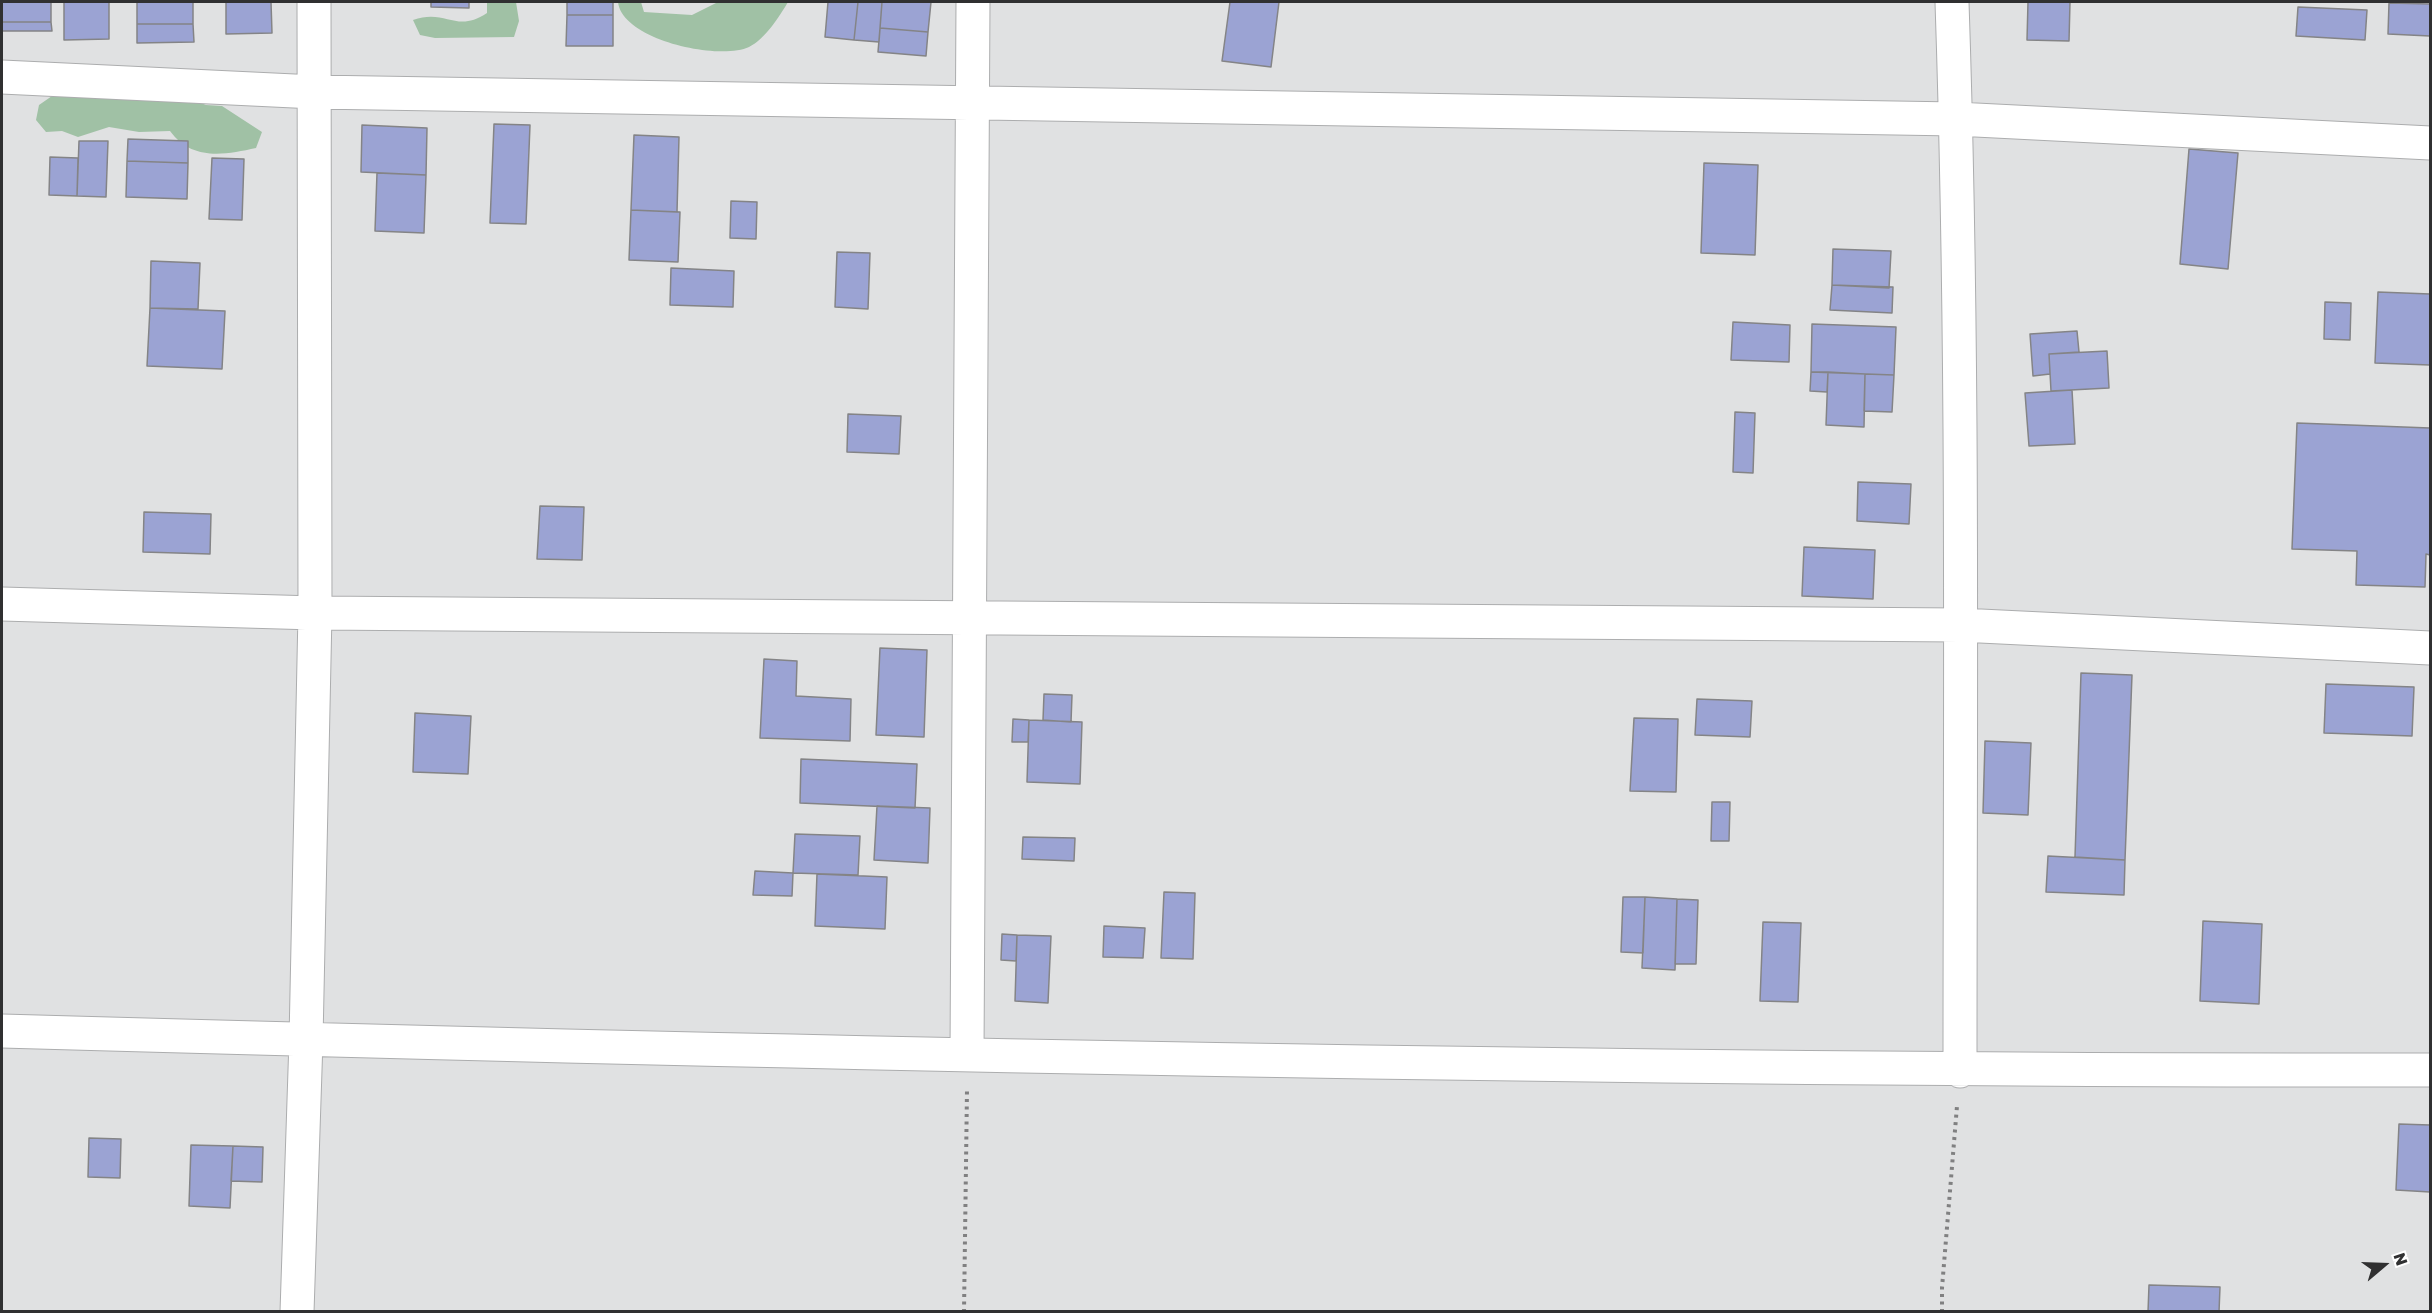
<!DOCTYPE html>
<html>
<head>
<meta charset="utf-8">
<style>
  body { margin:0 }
  #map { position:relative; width:2432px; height:1313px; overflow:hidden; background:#e0e1e2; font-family:"Golos Text",sans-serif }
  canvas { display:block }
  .frame { position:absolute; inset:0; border:3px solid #303031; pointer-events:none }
  .north { position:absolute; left:2354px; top:1235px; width:60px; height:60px; -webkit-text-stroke:4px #fff; paint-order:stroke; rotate:71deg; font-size:16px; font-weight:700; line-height:24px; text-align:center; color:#303031 }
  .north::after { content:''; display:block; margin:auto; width:21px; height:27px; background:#303031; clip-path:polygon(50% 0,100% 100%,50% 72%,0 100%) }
</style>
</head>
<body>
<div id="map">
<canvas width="2432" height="1313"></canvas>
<div class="frame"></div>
<div class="north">N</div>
</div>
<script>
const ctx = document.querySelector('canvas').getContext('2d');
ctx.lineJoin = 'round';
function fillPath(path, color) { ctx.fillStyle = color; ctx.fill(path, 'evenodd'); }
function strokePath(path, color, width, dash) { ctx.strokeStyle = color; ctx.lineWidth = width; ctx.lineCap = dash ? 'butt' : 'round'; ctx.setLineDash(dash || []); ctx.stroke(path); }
fillPath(new Path2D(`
  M487 2H516L519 21 514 37 435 38 420 35 413 20C446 8 456 34 487 13Z
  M618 2H641L644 12 692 15 718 2H788C779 17 765 39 749 47 719 61 622 40 618 2Z
  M82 93 191 99 206 105 222 106 262 132 256 148C224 155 192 161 170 131L139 132 109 127 78 137 62 131 46 132 36 120 39 105 52 96Z`), '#a0c1a5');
const building = new Path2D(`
  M2 2H51V22H2Z
  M64 2H109V39L64 40Z
  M137 2H193V24H137Z
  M226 2H271L272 33 226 34Z
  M431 2H469V8L431 7Z
  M567 2H613V15H567Z
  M828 2H858L854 40 825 37Z
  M858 2H882L879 42 854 40Z
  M882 2H931L928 32 880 28Z
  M1230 2H1279L1271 67 1222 61Z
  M2028 2H2070L2069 41 2027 40Z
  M2389 3 2430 4V36L2388 34Z
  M2298 7 2367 10 2365 40 2296 36Z
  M567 15H613V46H566Z
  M2 22H51L52 31H2Z
  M137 24H193L194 42 137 43Z
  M880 28 928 32 926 56 878 52Z
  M494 124 530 125 526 224 490 223Z
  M362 125 427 128 426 175 361 172Z
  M634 135 679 137 677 212 631 210Z
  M128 139 188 141V163L127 161Z
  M79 141H108L106 197 77 196Z
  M2189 149 2238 153 2228 269 2180 264Z
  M50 157 78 158 77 196 49 195Z
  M212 158 244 159 242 220 209 219Z
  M127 161 188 163 187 199 126 197Z
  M1704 163 1758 165 1755 255 1701 253Z
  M377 173 426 175 424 233 375 231Z
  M731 201 757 202 756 239 730 238Z
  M631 210 680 212 678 262 629 260Z
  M1833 249 1891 251 1889 288 1832 285Z
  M837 252 870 253 868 309 835 307Z
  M151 261 200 263 198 309 150 308Z
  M671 268 734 271 733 307 670 305Z
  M1832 285 1893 287 1892 313 1830 310Z
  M2378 292 2430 294V365L2375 363Z
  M2325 302 2351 303 2350 340 2324 339Z
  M150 308 225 311 222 369 147 366Z
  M1733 322 1790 325 1789 362 1731 360Z
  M1812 324 1896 327 1894 375 1811 372Z
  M2077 331 2079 352 2049 354 2050 374 2033 376 2030 334Z
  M2107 351 2109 388 2051 391 2049 354Z
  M1811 372H1828L1827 392 1810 391Z
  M1828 372 1865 374 1864 427 1826 425Z
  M1865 374 1894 375 1892 412 1864 411Z
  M2072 390 2075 444 2029 446 2025 393Z
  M1735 412 1755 413 1753 473 1733 472Z
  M848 414 901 416 899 454 847 452Z
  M2297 423 2430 428V555L2426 554 2425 587 2356 585 2357 551 2292 549Z
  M1858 482 1911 484 1909 524 1857 521Z
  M540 506 584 507 582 560 537 559Z
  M144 512 211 514 210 554 143 552Z
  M1804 547 1875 550 1873 599 1802 596Z
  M880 648 927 650 924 737 876 735Z
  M764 659 797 661 796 696 851 699 850 741 760 738Z
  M2081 673 2132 675 2125 860 2075 857Z
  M2326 684 2414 687 2412 736 2324 733Z
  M1044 694 1072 695 1071 722 1043 720Z
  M1697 699 1752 701 1750 737 1695 735Z
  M415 713 471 716 468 774 413 772Z
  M1634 718 1678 719 1676 792 1630 791Z
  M1013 719 1029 720 1028 742H1012Z
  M1029 720 1082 722 1080 784 1027 782Z
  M1985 741 2031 743 2028 815 1983 813Z
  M801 759 917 764 915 808 800 803Z
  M1712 802H1730L1729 841H1711Z
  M877 806 930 808 928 863 874 860Z
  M795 834 860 836 858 875 793 873Z
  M1023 837 1075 838 1074 861 1022 859Z
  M2048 856 2125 860 2124 895 2046 892Z
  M755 871 793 873 792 896 753 895Z
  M817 874 887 877 885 929 815 926Z
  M1164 892 1195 893 1193 959 1161 958Z
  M1623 897H1645L1643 953 1621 952Z
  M1645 897 1677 899 1675 970 1642 968Z
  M1677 899 1698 900 1696 964H1675Z
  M2203 921 2262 924 2259 1004 2200 1001Z
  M1763 922 1801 923 1798 1002 1760 1001Z
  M1104 926 1145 928 1143 958 1103 957Z
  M1002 934 1017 935 1016 961 1001 960Z
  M1017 935 1051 936 1048 1003 1015 1001Z
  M2399 1124 2430 1125V1192L2396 1190Z
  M89 1138 121 1139 120 1178 88 1177Z
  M191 1145 233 1146 230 1208 189 1206Z
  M233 1146 263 1147 262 1182 231 1181Z
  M2149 1285 2220 1287 2219 1312H2148Z`);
fillPath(building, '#9ba3d3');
strokePath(building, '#848486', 1.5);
const minor = new Path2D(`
  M1952 2C1964 358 1960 714 1960 1071
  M2 77 315 92 1956 119 2430 143
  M2 604 315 613 1960 625 2430 648
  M2 1031C811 1054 1621 1071 2430 1070
  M967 1053 973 2
  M297 1312 306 1040 315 613 314 2`);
strokePath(minor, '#acadae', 35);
strokePath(new Path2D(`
  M964 1312 967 1090
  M1942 1312V1288L1957 1106`), '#808081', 4, [3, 4.5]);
strokePath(minor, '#fff', 33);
</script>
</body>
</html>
